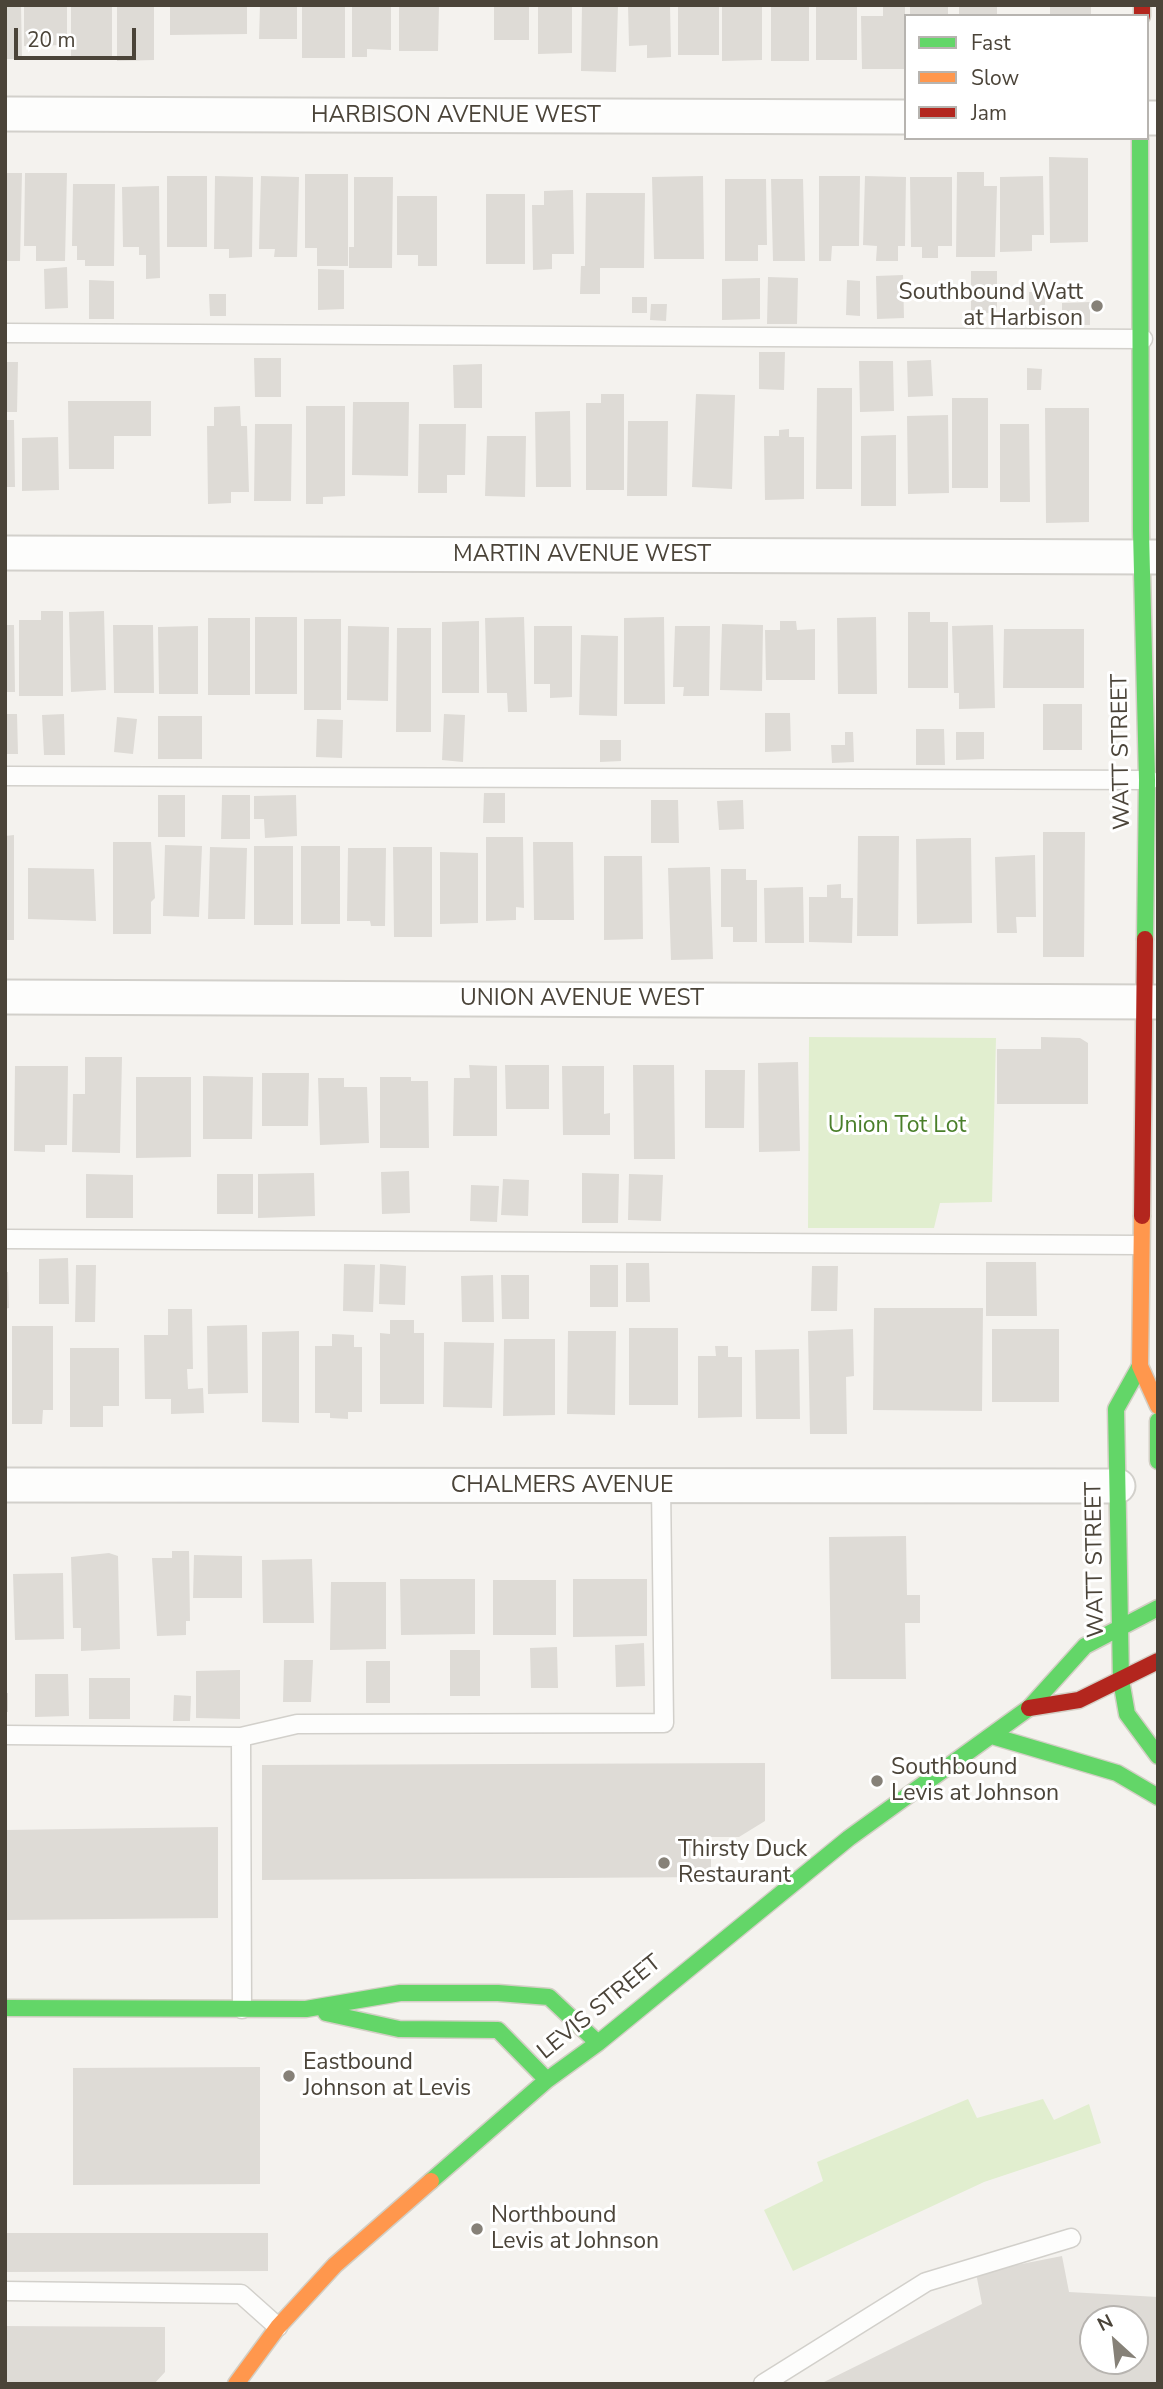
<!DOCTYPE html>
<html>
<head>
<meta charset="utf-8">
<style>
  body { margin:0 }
  #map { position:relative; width:1163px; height:2389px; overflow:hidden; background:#f4f2ee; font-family:"Nunito Sans",sans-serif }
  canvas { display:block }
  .frame { position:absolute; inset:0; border:7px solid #4b4439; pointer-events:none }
  .legend { position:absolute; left:904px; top:14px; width:245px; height:126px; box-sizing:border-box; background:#fff; border:2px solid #b7b4b0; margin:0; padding:9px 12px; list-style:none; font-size:21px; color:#4b4439 }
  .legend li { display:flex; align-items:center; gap:14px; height:35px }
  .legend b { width:35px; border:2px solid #b7b4b0 }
  .north { position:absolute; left:1079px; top:2305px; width:70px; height:70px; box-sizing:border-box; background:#fff; border:2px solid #b7b4b0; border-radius:50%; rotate:333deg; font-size:19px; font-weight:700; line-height:28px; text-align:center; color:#4b4439 }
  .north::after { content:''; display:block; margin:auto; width:24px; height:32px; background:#868178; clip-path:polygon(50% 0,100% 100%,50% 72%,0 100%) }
  .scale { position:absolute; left:14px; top:28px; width:122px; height:32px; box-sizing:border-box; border:4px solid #4b4439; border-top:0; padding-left:9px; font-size:21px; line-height:24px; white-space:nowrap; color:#4b4439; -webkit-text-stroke:5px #fff; paint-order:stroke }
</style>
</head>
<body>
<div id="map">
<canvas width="1163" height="2389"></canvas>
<div class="frame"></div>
<ul class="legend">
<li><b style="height:9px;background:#63d668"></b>Fast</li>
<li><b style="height:9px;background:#ff974d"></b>Slow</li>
<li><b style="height:9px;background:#b3261e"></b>Jam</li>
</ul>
<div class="north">N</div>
<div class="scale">20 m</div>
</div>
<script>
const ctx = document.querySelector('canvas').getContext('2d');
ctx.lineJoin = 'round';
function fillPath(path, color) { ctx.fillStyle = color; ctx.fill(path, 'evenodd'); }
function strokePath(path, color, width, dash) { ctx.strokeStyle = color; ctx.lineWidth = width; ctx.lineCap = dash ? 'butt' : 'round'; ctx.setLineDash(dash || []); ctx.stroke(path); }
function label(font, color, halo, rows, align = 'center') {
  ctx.font = font + ' "Nunito Sans",sans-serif'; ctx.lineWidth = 6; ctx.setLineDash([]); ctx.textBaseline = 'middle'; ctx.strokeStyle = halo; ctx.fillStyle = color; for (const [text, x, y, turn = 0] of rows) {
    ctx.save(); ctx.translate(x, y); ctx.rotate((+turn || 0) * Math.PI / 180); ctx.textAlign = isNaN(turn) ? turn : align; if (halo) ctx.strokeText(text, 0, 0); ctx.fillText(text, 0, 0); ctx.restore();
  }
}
fillPath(new Path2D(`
  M809 1037 996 1038 992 1202 940 1203 934 1228H808Z
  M968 2099 977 2118 1043 2099 1054 2120 1089 2104 1101 2143 984 2182 793 2271 764 2210 823 2181 817 2162Z`), '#e1eecf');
fillPath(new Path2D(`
  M5 5H21L22 59H5Z
  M24 5H67V45L24 46Z
  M71 5H112V58L71 59Z
  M117 5H154V60L117 61Z
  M170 5H247V34L170 35Z
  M260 5H297V39H259Z
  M302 5H345V58H302Z
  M352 5H391V50L367 49V57H352Z
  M399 5H439L438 51H399Z
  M494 5H529V40H494Z
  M538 5H572V53L538 54Z
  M582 5H618L616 72 581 71Z
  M628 5H670L671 57 647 58V45L629 46Z
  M678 5H719V55H678Z
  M722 5H762V60L722 61Z
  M771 5H809V61H771Z
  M816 5H857V60H816Z
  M883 5H905V69H862L861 16H883Z
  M910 5H948V16H910Z
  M959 5H997V16H959Z
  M1050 5H1091V16H1050Z
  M1049 157 1088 158V242L1050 243Z
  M957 172H984V186H997L995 257H956Z
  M5 173H22L20 261H5Z
  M25 173H67L65 261H36V246H24Z
  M305 174H348V266H317V248H305Z
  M167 176H207V247H167Z
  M215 176 253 177 252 257 229 258V249H214Z
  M261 176 299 177 297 257H274L275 249H259Z
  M703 176 704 259H654L652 177Z
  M819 176H860L859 246H832L831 261H819Z
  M865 176 906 177 905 246H898V261H876L877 246 863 245Z
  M1043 176 1044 235H1032V251L1000 252V177Z
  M354 177H393L392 268H349V247H354Z
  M910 177H952V246H938V258H922V247H911Z
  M725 179H766L767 245H758V261H725Z
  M771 179H803L805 261H773Z
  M73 184H115L114 266H85V260H77V246H72Z
  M159 186 160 278 146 279V255H139V247H123L122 187Z
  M573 190 574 254H552V269L533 270 532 205H544V191Z
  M586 193H645L644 268H600V294H580L581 266H585Z
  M486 194H525V264H486Z
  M397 196H437V266H418V255H397Z
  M67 267 68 308 45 309 44 269Z
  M318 269 344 270V309L318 310Z
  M971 271H997V313H971Z
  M903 275 904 318 877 319 876 276Z
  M768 277 798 278 797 324H767Z
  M760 278V319L722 320V279Z
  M89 280 114 281V319H89Z
  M847 280 860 281V316L846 315Z
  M1029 292H1045V312H1029Z
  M209 294H226V316H210Z
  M632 297H647V313H632Z
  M1090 302V325H1062V303Z
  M651 304H667L666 321 650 320Z
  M759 352H785L784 390 759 389Z
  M254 358H281V397H255Z
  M931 360 933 396 908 397 907 361Z
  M859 361H893L894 411 860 412Z
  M5 362H18L17 412H5Z
  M482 364V408H454L453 365Z
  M1027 368 1042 369 1041 390H1027Z
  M817 388H852V489H816Z
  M601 394H624V490H586V403H601Z
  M696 394 735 395 732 489 692 487Z
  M952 398H988V488H952Z
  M68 401H151V436H114V469H69Z
  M353 402H409L408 476 352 475Z
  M240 406 241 426H247L249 492H231V503L208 504 207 426H214V407Z
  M306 406H345V496L323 497V504H306Z
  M1045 408H1089V522L1046 523Z
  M570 411 571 487H536L535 412Z
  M948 415 949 493 908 494 907 416Z
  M5 420H14L15 487H5Z
  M628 421H668L667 496H627Z
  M255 424H292L291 501H254Z
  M419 424H466L465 475H447V493H418Z
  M1000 424H1029L1030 502H1000Z
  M789 429V437H804V499L765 500 764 436H779V430Z
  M896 435V506H861V436Z
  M487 436H526L525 497 485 496Z
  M58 437 59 490 22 491V438Z
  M41 611H63V696H19V620H41Z
  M104 611 106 690 71 692 69 612Z
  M908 612H930V622H948V688H908Z
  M255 617H297V694H255Z
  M524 617 527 712H508L507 693H487L485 618Z
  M664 617 665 704H624V618Z
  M876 617 877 694H838L837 618Z
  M208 618H250V695H208Z
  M304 619H341V710H304Z
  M479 621V693H442V622Z
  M780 621H796L797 630 815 629V680H766L765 630H780Z
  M722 624 763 625 762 691 720 690Z
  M5 625H14L15 692H5Z
  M113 625H153L154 693H114Z
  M993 625 995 708 959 709V693H954L952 626Z
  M198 626V694H159L158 627Z
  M348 626 389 627 388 701 347 700Z
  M534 626H572V697L550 698V684H534Z
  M675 626H710L709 696H683L684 687H673Z
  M397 628H431V732H396Z
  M1004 629H1084V688H1003Z
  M581 635 618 636 617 716 579 715Z
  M1043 704H1082V750H1043Z
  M765 713H790L791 751 765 752Z
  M5 714H17L18 754H5Z
  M64 714 65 755H44L42 715Z
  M444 714 465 715 463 762 442 760Z
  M158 716H202V759H158Z
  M117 717 137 719 133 754 114 752Z
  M317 719 343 720 342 758 316 757Z
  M916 729H944L945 765H916Z
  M845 732H853L854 762 832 763 831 745H845Z
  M956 732H984V759L956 760Z
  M600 740H621V761L600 762Z
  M484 793H505V823H483Z
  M158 795H185V837H158Z
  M222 795H250V839H221Z
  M296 795 297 836 265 838 264 819H254V796Z
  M651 800H678L679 843H651Z
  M743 800 744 829 719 830 717 801Z
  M1043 832H1085L1084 957H1043Z
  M14 835V940H5V836Z
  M858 836H899L898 936H857Z
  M486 837H523L524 908 516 907V920L486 921Z
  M962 838H971L972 923 917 924 916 839Z
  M113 842H151L155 898 151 902V934H113Z
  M533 842H573L574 920H534Z
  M165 845 202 846 199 917 163 916Z
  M254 846H293V925H254Z
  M301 846H340V924H301Z
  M210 847 247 848 245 919H208Z
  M393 847H432V937H394Z
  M348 848H386L385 926H371L370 921H347Z
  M440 852 478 853V923L440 924Z
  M1035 855 1036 917H1016L1017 933H997L995 857Z
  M604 856H642L643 939 604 940Z
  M710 867 713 959 671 960 668 868Z
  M28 868 94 869 96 921 28 919Z
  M721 869H746V880H757V942H733V927H721Z
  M841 884V898H853L852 943 809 942V897H827V885Z
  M803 887 804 943H765L764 888Z
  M1041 1037 1080 1038 1088 1043V1104H997V1049H1041Z
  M85 1057H122L120 1153 72 1152 73 1094H85Z
  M798 1062 800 1151 759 1152 758 1063Z
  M469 1065 497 1066V1136H453L454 1078H470Z
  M505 1065H549V1109H506Z
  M633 1065H674L675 1159H634Z
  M15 1066H68L67 1145H45V1152L14 1151Z
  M562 1066H604V1114L610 1113V1135H563Z
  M705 1070H745L744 1128H705Z
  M262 1073H309L308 1126H262Z
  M203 1076 253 1077 252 1139H203Z
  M136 1077H191V1157L136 1158Z
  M380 1077H411V1081H428L429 1148H380Z
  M318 1078H344V1087H367L369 1143 320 1145Z
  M409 1171 410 1213 382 1214 381 1172Z
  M314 1173 315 1216 258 1218V1174Z
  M582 1173 619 1174 618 1223H582Z
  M86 1174 133 1175V1218H86Z
  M217 1174H253V1214H217Z
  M629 1174 663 1175 661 1221 628 1220Z
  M503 1179 529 1180 528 1216 501 1215Z
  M471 1185 499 1186 497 1222 470 1221Z
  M68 1258 69 1304H39V1259Z
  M986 1262H1036L1037 1316H986Z
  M626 1263H649L650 1302H626Z
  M344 1264 375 1265 373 1312 343 1311Z
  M380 1264 406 1266 405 1305 379 1304Z
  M76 1265H96L95 1322H75Z
  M590 1265H618V1307H590Z
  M812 1266H838L837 1311H811Z
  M5 1272H8L9 1308 5 1309Z
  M493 1275 494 1322H462L461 1276Z
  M501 1275H529V1319H502Z
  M874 1308H983L982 1411 873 1410Z
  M168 1309H192L193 1369H187L188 1389 203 1388 204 1413 171 1414V1399H145L144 1335H168Z
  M390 1320H414V1333H424V1404H380V1333L390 1334Z
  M247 1325 248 1393 208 1394 207 1326Z
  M12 1326H53V1410H43L42 1424H12Z
  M629 1328H678V1405H629Z
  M853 1329 854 1376 846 1377 847 1434H810L808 1331Z
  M992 1329H1059V1402H992Z
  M299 1331V1423L262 1422V1332Z
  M568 1331H616L615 1415 567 1414Z
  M332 1334 354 1335V1347H362V1412H348V1419L330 1418V1413H315V1346H332Z
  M504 1339H555V1415L503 1416Z
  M444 1342 494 1343 492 1408 443 1407Z
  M715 1346H728V1357H742V1417L698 1418V1356H716Z
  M70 1348H119V1406H103V1427H70Z
  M799 1349 800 1419H756L755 1350Z
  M906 1536 907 1595H920V1623H905L906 1679H831L829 1537Z
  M172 1551H189L190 1621H186V1635L157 1636 152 1558H172Z
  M109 1553 118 1556 120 1649 81 1651V1628H73L71 1557Z
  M194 1555 242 1556V1598H193Z
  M312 1559 314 1623H263L262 1560Z
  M63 1573 64 1639 15 1640 13 1574Z
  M400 1579H475V1634L401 1635Z
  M573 1579H647V1636L573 1637Z
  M493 1580H556V1635H493Z
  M331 1582H386V1649L330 1650Z
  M644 1643 645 1686 616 1687 615 1645Z
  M557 1647 558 1688H531L530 1648Z
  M450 1650H480V1696H450Z
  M284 1660H313L311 1702H283Z
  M366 1661H390V1703H366Z
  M240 1670V1719L196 1718V1671Z
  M35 1674H68L69 1716 35 1717Z
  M89 1678H130V1719H89Z
  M5 1693H8V1712H5Z
  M174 1695 191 1696 190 1721H173Z
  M765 1763V1821L739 1837H711V1877L262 1880V1765Z
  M218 1827V1918L5 1920V1830Z
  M260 2067V2184L73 2185V2068Z
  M5 2233H268V2271L5 2272Z
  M1062 2256 1069 2292 1158 2297V2384H820L982 2304 976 2273ZM1093 2319H1135V2361H1093Z
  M5 2326 165 2327V2372L154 2384H5Z`), '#dedbd6');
const lane = new Path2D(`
  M5 333 1143 339
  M5 776 1150 780
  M5 1239 1140 1245
  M5 1735 241 1737 297 1724 664 1723 661 1486
  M241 1737 242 2009
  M5 2291 241 2294 278 2327
  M763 2384 926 2282 1071 2238`);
const street = new Path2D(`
  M5 114 906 117
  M1147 118H1158
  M5 553 1158 557
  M5 997 1158 1002
  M5 1485 1118 1486`);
const fast = new Path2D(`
  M1140 138 1141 531 1147 780 1145 939
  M1140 1366 1116 1409 1121 1680 1127 1714 1158 1756
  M1158 1421V1461
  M992 1736 1117 1773 1158 1797
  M5 2008 306 2009 400 1993H498L549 1997 598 2043
  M326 2013 399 2029 498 2030 547 2080
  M431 2181 547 2080 598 2043 849 1838 1029 1708 1085 1646 1158 1608`);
const slow = new Path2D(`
  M1142 1216 1140 1366 1158 1406
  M236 2384 278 2327 335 2265 431 2181`);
const jam = new Path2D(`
  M1142 5V16
  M1142 1216 1145 939
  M1029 1708 1079 1700 1158 1661`);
strokePath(lane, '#d2d0cb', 21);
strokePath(street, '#d2d0cb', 37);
strokePath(fast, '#d3cfc5', 19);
strokePath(slow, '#d3cfc5', 19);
strokePath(jam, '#d3cfc5', 19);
strokePath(lane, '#fdfdfc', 18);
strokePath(street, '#fdfdfc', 33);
strokePath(fast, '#63d668', 16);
strokePath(slow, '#ff974d', 16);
strokePath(jam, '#b3261e', 16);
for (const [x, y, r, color] of [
  [1097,306,7,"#868178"],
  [877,1781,7,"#868178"],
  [664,1863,7,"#868178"],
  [289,2076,7,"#868178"],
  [477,2229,7,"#868178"]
]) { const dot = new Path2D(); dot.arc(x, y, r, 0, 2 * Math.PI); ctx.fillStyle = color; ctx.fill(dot); strokePath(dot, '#fff', 2.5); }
label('23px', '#4b4439', '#fff', [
  ["HARBISON AVENUE WEST",456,116],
  ["MARTIN AVENUE WEST",582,555],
  ["WATT STREET",1122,752,-91],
  ["UNION AVENUE WEST",582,999],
  ["CHALMERS AVENUE",562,1486],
  ["WATT STREET",1096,1560,-91],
  ["LEVIS STREET",600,2008,-39]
]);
label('23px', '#4b4439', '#fff', [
  ["Southbound Watt",1083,293,"right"],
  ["at Harbison",1083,319,"right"],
  ["Southbound",891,1768],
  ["Levis at Johnson",891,1794],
  ["Thirsty Duck",678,1850],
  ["Restaurant",678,1876],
  ["Eastbound",303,2063],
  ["Johnson at Levis",303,2089],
  ["Northbound",491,2216],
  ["Levis at Johnson",491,2242]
], 'left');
label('23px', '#4a7f2a', '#fff', [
  ["Union Tot Lot",897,1126]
]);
</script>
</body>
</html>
